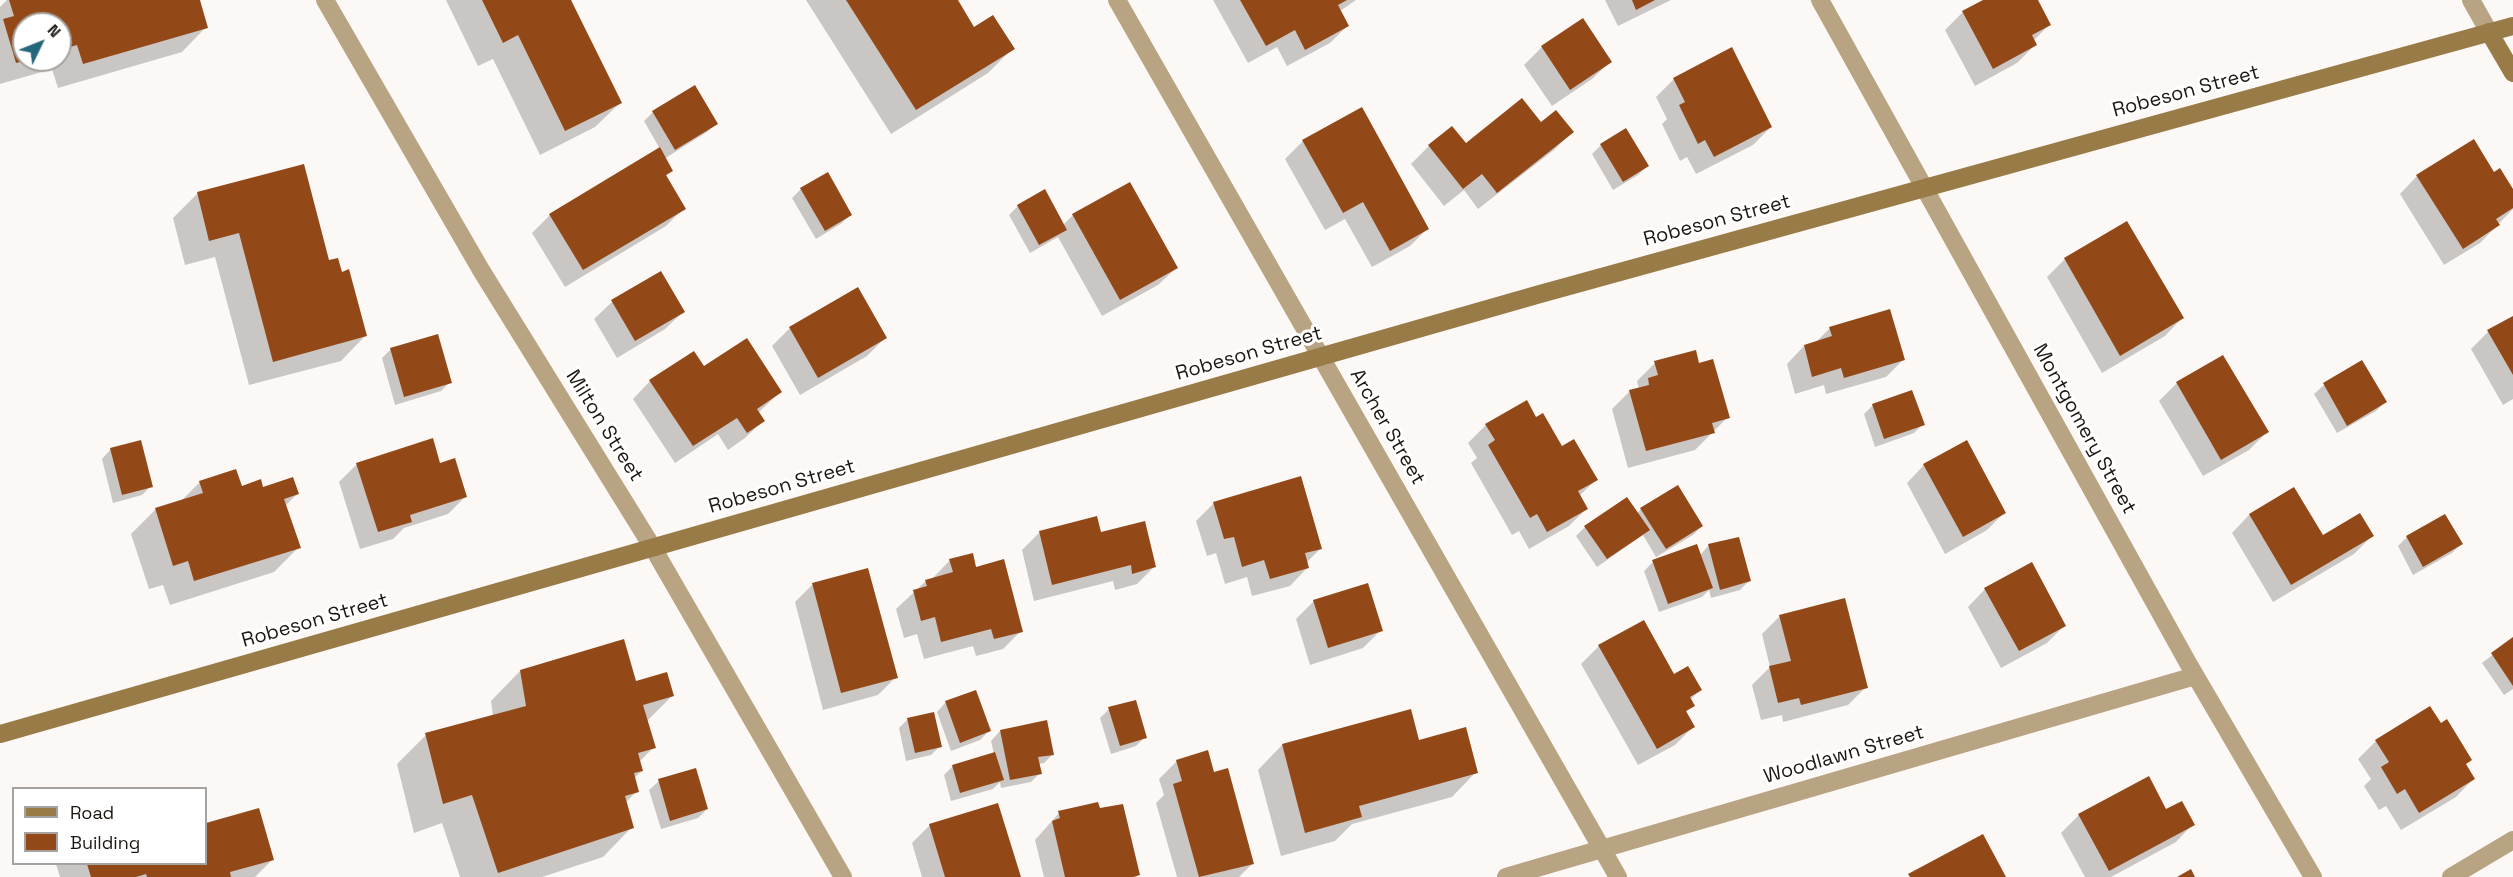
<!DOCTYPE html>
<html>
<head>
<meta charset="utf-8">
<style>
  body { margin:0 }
  #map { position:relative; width:2513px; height:877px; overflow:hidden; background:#fcf8f5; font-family:"Space Grotesk",sans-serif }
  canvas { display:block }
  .legend { position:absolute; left:12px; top:787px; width:195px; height:78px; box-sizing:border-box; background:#fff; border:2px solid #a5a29f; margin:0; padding:8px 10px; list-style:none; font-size:18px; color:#1d1610 }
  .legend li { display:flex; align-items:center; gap:12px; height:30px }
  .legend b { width:30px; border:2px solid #a5a29f }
  .north { position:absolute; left:12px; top:12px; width:60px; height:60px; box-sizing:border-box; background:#fff; border:2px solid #a5a29f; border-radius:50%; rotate:47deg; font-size:16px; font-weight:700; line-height:24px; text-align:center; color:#1d1610 }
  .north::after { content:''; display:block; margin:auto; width:21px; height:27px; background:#246879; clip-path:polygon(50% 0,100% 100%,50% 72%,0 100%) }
</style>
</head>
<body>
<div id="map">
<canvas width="2513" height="877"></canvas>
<ul class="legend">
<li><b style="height:8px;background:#987b46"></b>Road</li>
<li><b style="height:16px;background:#934818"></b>Building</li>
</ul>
<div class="north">N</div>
</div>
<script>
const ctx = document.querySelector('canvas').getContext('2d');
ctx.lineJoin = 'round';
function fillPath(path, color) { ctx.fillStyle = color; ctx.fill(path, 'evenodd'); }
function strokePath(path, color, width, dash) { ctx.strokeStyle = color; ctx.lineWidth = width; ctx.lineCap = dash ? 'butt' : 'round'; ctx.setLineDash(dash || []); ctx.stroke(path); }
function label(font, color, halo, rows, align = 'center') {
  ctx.font = font + ' "Space Grotesk",sans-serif'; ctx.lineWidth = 6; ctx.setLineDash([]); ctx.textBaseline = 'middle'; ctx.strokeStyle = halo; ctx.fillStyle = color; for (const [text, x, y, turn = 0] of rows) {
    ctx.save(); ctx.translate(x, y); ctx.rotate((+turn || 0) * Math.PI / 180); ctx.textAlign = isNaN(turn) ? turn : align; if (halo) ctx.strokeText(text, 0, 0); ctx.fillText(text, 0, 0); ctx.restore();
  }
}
fillPath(new Path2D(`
  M7 0H199L206 27 182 52 58 88 52 69 0 84V7ZM24 24H60V60H24Z
  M446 0H572L570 2 620 103 595 127 540 155 493 59 478 66Z
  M806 0H956L974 29 1013 48 988 73 891 134Z
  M1213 0H1356L1340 11 1348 25 1330 43 1287 66 1277 47 1248 63Z
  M1605 0H1671L1618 26Z
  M1986 0H2036L2049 25 2033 41 2035 45 2017 63 1975 86 1945 30 1963 12Z
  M1542 47 1610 62 1592 79 1552 106 1524 65Z
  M1674 79 1771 127 1753 145 1696 174 1687 157 1680 161 1662 124 1667 119 1656 97Z
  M653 112 716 123 707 132 664 159 671 171 665 177 684 208 666 226 565 287 532 233 550 215 660 149 644 121Z
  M1540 124 1572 132 1554 150 1478 209 1464 190 1444 206 1411 164 1429 146 1465 145Z
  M1303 141 1428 228 1410 246 1372 267 1345 219 1325 230 1285 159Z
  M1601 145 1647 166 1638 175 1613 190 1592 154Z
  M2494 175 2513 192V209L2480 243 2444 265 2400 194 2417 176Z
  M801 189 851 214 842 223 816 239 792 198Z
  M197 194 328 261 365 336 341 361 249 385 215 257 185 265 173 218Z
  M1018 206 1063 225 1073 215 1176 268 1158 285 1102 316 1058 237 1030 253 1009 215Z
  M2127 223 2182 318 2165 336 2102 373 2047 277 2065 259Z
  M612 302 683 312 665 329 617 358 594 319Z
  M2513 318V399L2503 405 2471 349 2488 332Z
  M790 328 885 338 867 356 800 395 772 346Z
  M1830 328 1903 360 1886 377 1826 394 1824 385 1795 394 1787 364 1804 346 1815 343Z
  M391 349 450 382 441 391 395 405 382 358Z
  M2362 362 2385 402 2376 411 2337 433 2314 394 2324 385Z
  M1655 363 1698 365 1728 417 1695 450 1628 468 1612 409 1630 391 1639 389 1637 381Z
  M704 368 780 392 758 413 763 421 745 438 728 450 718 434 675 463 633 399 650 381Z
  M2177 383 2267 432 2249 450 2203 476 2159 401Z
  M1873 405 1923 424 1914 433 1875 447 1864 414Z
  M1536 419 1561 448 1596 480 1579 496 1586 509 1569 526 1529 549 1519 531 1512 535 1471 463 1477 458 1468 443 1486 425Z
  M111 449 151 486 142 495 113 503 102 459Z
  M357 464 439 465 466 496 448 514 404 528 393 539 360 549 339 482Z
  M1924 465 2004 513 1987 530 1945 554 1907 483Z
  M200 482 297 494 285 506 299 547 274 572 170 605 163 585 149 589 131 534 156 509 180 502Z
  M2294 489 2323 537 2372 536 2354 554 2273 602 2232 533 2249 515Z
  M1626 499 1637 514 1641 509 1702 526 1693 535 1656 557 1643 535 1597 567 1576 536 1585 527Z
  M1214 503 1321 548 1306 563 1307 568 1290 586 1252 596 1247 577 1225 584 1216 553 1207 556 1196 521Z
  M1040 532 1100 534 1154 567 1137 584 1115 590 1113 581 1034 601 1022 550Z
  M2407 537 2461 544 2452 553 2413 575 2398 546Z
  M1709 545 1749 581 1740 590 1711 598 1709 590 1702 597 1659 612 1644 571 1653 562 1700 555Z
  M950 560 975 569 1021 631 1003 649 976 656 973 646 924 659 917 634 904 638 896 609 926 581 932 579Z
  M813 584 896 677 878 695 823 710 795 602Z
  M1367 585 1381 630 1363 648 1310 665 1296 619 1313 602Z
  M1985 589 2065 625 2047 643 2001 668 1968 607Z
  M1780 616 1866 687 1848 705 1783 722 1782 715 1761 720 1752 685 1770 667 1762 634Z
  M2513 639V689L2504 695 2482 663Z
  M1599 646 1673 676 1700 690 1690 700 1693 705 1685 713 1693 727 1675 745 1638 765 1581 664Z
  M520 671 635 683 672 696 646 722 654 747 639 762 642 771 633 779 637 791 625 803 632 827 603 857 542 877H460L442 823 414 833 397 764 426 735 493 716 491 701Z
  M946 702 989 731 980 740 951 751 937 712Z
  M1109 709 1145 737 1136 746 1111 754 1100 718Z
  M908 719 940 746 931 755 906 761 899 728Z
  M1000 731 1053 754 1044 763 1038 764 1040 773 1031 782 1001 788 1000 782 993 789 951 801 944 775 953 766 994 754 991 741Z
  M2376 741 2465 765 2473 779 2456 797 2401 830 2386 806 2379 810 2364 786 2371 779 2358 759Z
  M1418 742 1476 772 1452 797 1352 824 1335 841 1281 856 1258 770 1282 745Z
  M1177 761 1213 774 1253 863 1239 877H1177L1156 803 1164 795 1159 779Z
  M659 781 707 809 698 818 661 829 649 790Z
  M258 810 272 860 255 877H60L56 864H206V824Z
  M2166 811 2193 824 2176 842 2111 877H2085L2061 833 2079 815Z
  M1059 813 1139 874 1136 877H1044L1035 840Z
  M930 825 1020 877H922L912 843Z`), '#0003');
fillPath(new Path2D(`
  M9 0H200L208 28 83 64 77 45 60 50V24H24V61L16 63 3 19 14 16Z
  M482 0H571L622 103 565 131 518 35 503 43Z
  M846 0H958L974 27 993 15 1015 49 916 110Z
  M1240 0H1347L1338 5 1349 26 1305 50 1295 30 1266 46Z
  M1632 0H1655L1636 10Z
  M1983 0H2038L2051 25 2032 35 2037 45 1993 69 1962 11Z
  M1583 18 1612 62 1570 90 1541 46Z
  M1732 47 1772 127 1714 157 1705 140 1698 144 1679 105 1685 102 1673 78Z
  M695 85 718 124 675 150 652 111Z
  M1522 98 1541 122 1556 110 1574 132 1497 193 1482 174 1463 189 1428 145 1452 126 1466 143Z
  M1362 107 1429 229 1390 251 1363 202 1343 213 1302 140Z
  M1626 128 1649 166 1623 182 1600 144Z
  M2474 139 2494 172 2500 168 2513 189V208L2496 219 2500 225 2463 249 2416 175Z
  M660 147 673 171 666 175 686 209 583 270 549 214Z
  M304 164 329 260 338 258 342 272 349 269 367 336 273 362 239 233 209 241 197 192Z
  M828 172 852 215 825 231 800 188Z
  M1130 182 1178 268 1120 300 1072 214Z
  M1045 189 1067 230 1039 245 1017 205Z
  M2127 221 2184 318 2120 356 2064 258Z
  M661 271 685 312 635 341 611 300Z
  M858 287 887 338 818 378 789 327Z
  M1890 309 1905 360 1844 378 1841 368 1812 377 1804 345 1832 336 1829 327Z
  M2513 316V375L2487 330Z
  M438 334 452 383 404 397 390 348Z
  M747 338 782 392 757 409 765 421 747 433 737 418 693 446 649 380 694 351 704 366Z
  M1696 350 1699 363 1713 359 1730 418 1712 423 1715 433 1646 451 1629 390 1649 385 1648 378 1658 375 1654 361Z
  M2223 355 2269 432 2221 460 2176 382Z
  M2362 360 2387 402 2347 426 2323 383Z
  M1912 390 1925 425 1884 439 1872 404Z
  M1527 400 1536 417 1543 413 1562 446 1574 439 1598 480 1578 491 1588 509 1547 532 1537 514 1530 518 1488 445 1495 440 1485 424Z
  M433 438 440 463 455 458 467 497 410 515 412 522 378 532 356 463Z
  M141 440 153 487 122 495 110 448Z
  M1967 440 2006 513 1963 537 1923 464Z
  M236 469 242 486 261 479 263 487 293 477 299 494 284 499 301 548 194 581 188 561 173 566 155 508 203 493 199 481Z
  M1301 476 1322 549 1305 553 1309 568 1270 579 1264 560 1242 567 1234 537 1224 539 1213 502Z
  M1678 485 1703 526 1666 549 1640 508Z
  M2294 487 2323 535 2360 513 2374 536 2291 585 2249 514Z
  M1627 497 1650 530 1607 559 1584 526Z
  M2445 514 2463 544 2423 567 2406 536Z
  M1097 516 1101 532 1145 521 1156 567 1132 574 1131 565 1052 585 1039 531Z
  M1739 537 1751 581 1720 590 1708 544Z
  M1697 544 1713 588 1668 604 1652 560Z
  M973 553 976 567 1004 559 1023 632 994 639 991 629 941 642 935 617 921 621 913 590 927 586 925 580 953 572 949 559Z
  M2032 562 2066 626 2019 651 1984 588Z
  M868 568 898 678 841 693 812 583Z
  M1368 583 1383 631 1328 648 1313 600Z
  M1845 598 1868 688 1801 705 1799 698 1778 703 1769 666 1791 661 1779 615Z
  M1644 620 1674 674 1688 666 1702 690 1690 697 1695 706 1686 711 1695 727 1657 749 1598 645Z
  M2513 637V686L2491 653Z
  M624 639 636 681 667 672 674 696 643 705 656 748 638 753 643 771 634 773 639 792 625 796 634 828 498 873 472 795 443 804 425 733 526 706 520 670Z
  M976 690 991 731 960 743 945 701Z
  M1136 700 1147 738 1120 746 1108 707Z
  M2430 706 2441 723 2447 719 2472 760 2466 764 2475 779 2419 813 2405 789 2397 794 2381 767 2389 762 2375 740Z
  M1411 709 1419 740 1466 727 1478 773 1359 806 1362 817 1305 833 1282 744Z
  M934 712 942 747 915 753 907 718Z
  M1047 720 1054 755 1038 757 1042 774 1010 780 1000 730Z
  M1208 750 1214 772 1228 768 1254 864 1199 877 1173 784 1182 781 1176 760Z
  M995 752 1004 780 960 793 952 765Z
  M696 768 708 809 670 821 658 779Z
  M2149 776 2166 809 2182 801 2195 825 2109 871 2078 814Z
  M1098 802 1100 808 1123 804 1140 875 1133 877H1065L1052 821 1060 818 1058 811Z
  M998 803 1021 877H945L929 824Z
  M259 808 274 860 230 872 231 877H147L146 874 136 877H91L87 864H206V823Z
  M1983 834 2006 877H1910L1908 874Z
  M2191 869 2195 877H2177Z`), '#934818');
strokePath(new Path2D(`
  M325 0 481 270 653 548 843 877
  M1117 0 1618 877
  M1820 0 2188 663 2313 877
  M2471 0 2489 32
  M1506 877 2195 676
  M2451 877 2513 840`), '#b8a482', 18);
strokePath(new Path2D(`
  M2489 32 2513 73
  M0 734 1540 294 2513 26`), '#987b46', 18);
label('20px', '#1d1610', '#fff', [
  ["Robeson Street",2186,92,-15],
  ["Robeson Street",1717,221,-15],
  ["Robeson Street",1249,354,-16],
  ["Milton Street",604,426,58],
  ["Archer Street",1387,427,60],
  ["Montgomery Street",2084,429,61],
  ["Robeson Street",782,487,-16],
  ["Robeson Street",315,621,-16],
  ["Woodlawn Street",1844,755,-16]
]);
</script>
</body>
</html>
